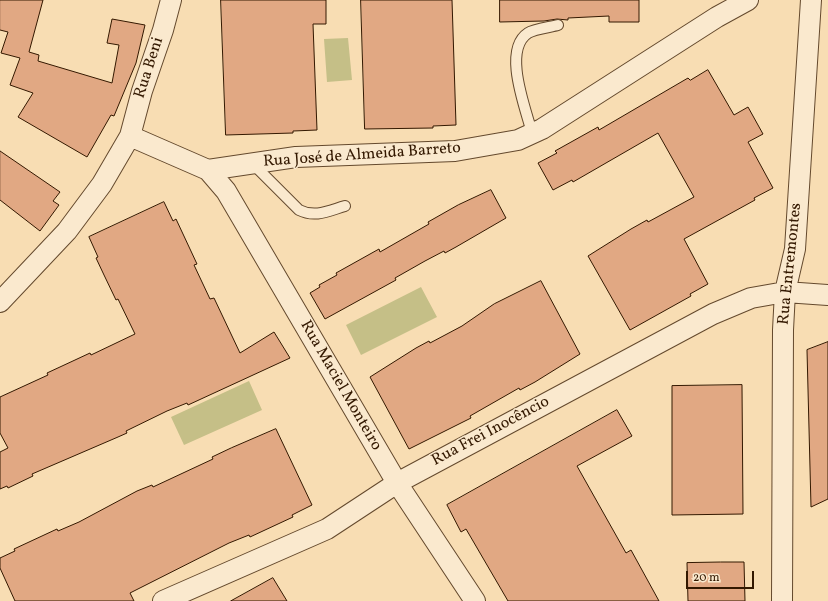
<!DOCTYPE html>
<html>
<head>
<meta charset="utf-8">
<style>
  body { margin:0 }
  #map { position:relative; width:828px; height:601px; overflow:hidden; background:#f8ddb3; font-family:Vollkorn,serif }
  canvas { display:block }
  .scale { position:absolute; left:686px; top:571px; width:68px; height:18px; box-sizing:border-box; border:2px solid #331800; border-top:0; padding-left:5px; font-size:12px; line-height:14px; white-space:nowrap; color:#331800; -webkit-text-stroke:3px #fae9ce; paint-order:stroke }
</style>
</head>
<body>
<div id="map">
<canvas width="828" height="601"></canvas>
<div class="scale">20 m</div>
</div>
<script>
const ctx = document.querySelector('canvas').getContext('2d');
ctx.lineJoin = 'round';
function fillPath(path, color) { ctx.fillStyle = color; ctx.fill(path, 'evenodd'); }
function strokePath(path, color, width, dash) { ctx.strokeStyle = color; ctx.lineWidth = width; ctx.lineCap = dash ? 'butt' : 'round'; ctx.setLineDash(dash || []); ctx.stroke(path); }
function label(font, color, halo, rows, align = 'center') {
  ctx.font = font + ' Vollkorn,serif'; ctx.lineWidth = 3; ctx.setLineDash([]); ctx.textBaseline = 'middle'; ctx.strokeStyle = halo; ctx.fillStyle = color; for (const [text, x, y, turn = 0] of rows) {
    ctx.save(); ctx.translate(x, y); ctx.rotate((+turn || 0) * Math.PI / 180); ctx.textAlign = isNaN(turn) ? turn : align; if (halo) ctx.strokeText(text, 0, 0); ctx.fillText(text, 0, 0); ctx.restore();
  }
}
fillPath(new Path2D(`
  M348 38 352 80 327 82 324 39Z
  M421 287 437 317 361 355 346 325Z
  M249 381 262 410 184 445 171 417Z`), '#c5bf87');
const building = new Path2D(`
  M0 0H43L29 52 39 55 38 61 112 83 119 45 107 43 112 19 145 25 136 63 114 116 111 115 87 157 18 117 33 93 10 85 20 58 1 53 8 32 0 30Z
  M221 0H326V24H313L317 130 293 131V133L226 135Z
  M361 0H452L456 125 433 126V128L365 129Z
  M500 0H639V22H609V16L568 18V20L557 19 544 21 500 22Z
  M708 70 734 115 748 107 763 134 748 142 773 188 754 198 755 200 684 239 708 284 690 294 691 296 630 330 588 256 631 229 647 220 648 222 694 197 658 133 573 182 572 180 553 190 538 163 557 153 555 151 598 127 599 130 688 78 690 80Z
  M0 151 60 192 53 201 59 205 40 231 0 200Z
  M491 190 506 218 456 247 445 253 444 251 425 261 395 278 396 280 325 319 310 293 320 287 319 285 337 275 336 273 379 249 380 252 429 224 428 222 458 205Z
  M164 202 173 221 176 219 197 264 194 265 210 299 214 298 240 353 274 332 290 358 188 405 187 403 167 411 126 431 127 433 118 437 32 474 33 476 8 488 7 486 0 489V452L8 448 0 433V397L48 375 47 373 75 360 90 353 91 355 135 334 118 299 116 300 104 275 96 258 98 257 89 237Z
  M541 281 580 354 535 382 520 390 519 388 470 416 471 418 409 449 370 377 416 348 429 341 430 343 462 326 494 304Z
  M828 342V499L811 507 807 350Z
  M742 385 743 514 672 515V386Z
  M617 410 632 436 577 466 626 553 631 550 659 601H508L466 529 461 532 447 505Z
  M276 429 312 505 292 515 293 517 250 537 249 535 229 543 130 593 134 601H15L0 568V558L15 551 14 549 57 529 58 531 79 522 137 491 152 485 153 487 213 459 212 457 231 448Z
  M721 562H744L745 601H688L687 563Z
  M273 578 287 601H231Z`);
fillPath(building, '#e1a883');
strokePath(building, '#331800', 1);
const lane = new Path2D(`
  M532 133C526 109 502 50 528 33 534 29 551 27 558 25
  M253 164 299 210C315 218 328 211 345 206`);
const street = new Path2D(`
  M130 136 208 170 296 157 455 151 518 140 542 129 717 17 748 0
  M208 170 226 191 397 483 475 601
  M0 302 67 231 102 184 130 136 142 91 163 30 171 0
  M163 601 327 529 397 483 713 314 751 298 785 292 828 295
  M782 601 783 330 785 292 795 249 811 0`);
strokePath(lane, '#64492d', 12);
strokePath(street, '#64492d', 22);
strokePath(lane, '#fae9ce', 10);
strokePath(street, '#fae9ce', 20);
label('16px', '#331800', '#fae9ce', [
  ["Rua Beni",150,68,-72],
  ["Rua José de Almeida Barreto",362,156,-4],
  ["Rua Entremontes",791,264,-84],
  ["Rua Maciel Monteiro",340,386,60],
  ["Rua Frei Inocêncio",491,432,-28]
]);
</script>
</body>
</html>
